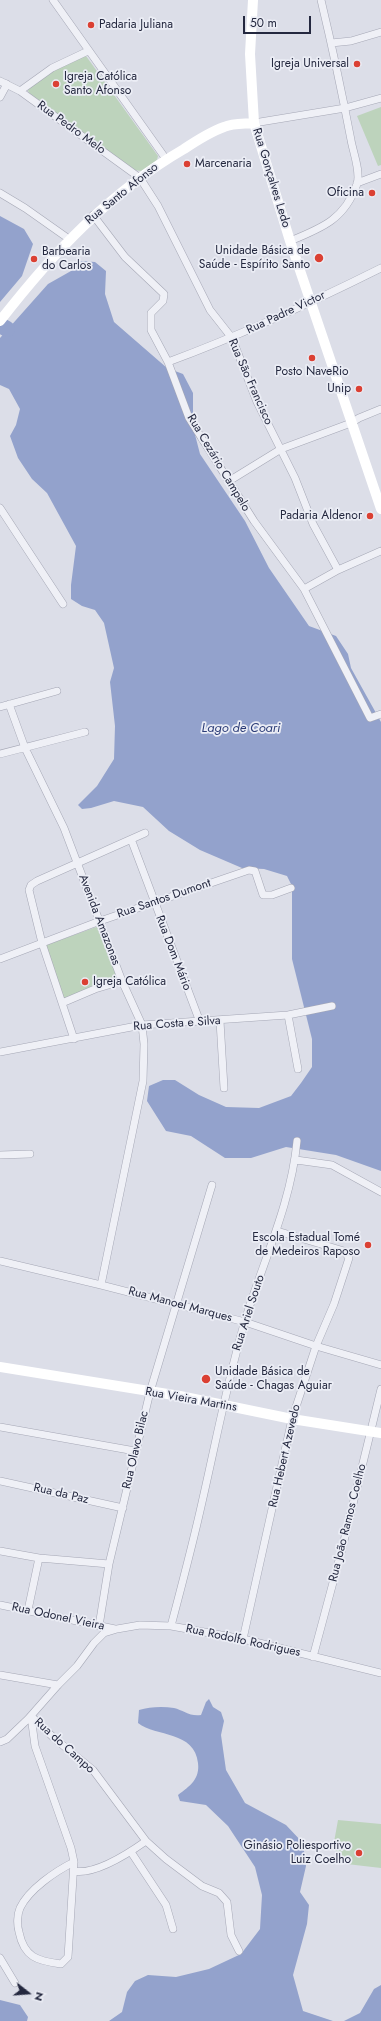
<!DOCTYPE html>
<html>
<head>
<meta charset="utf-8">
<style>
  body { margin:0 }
  #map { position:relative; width:381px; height:2021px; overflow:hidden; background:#dcdee8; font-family:Jost,sans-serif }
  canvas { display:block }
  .north { position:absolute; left:8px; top:1973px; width:40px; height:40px; -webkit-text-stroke:3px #ebedf5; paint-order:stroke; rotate:107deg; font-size:11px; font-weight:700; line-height:16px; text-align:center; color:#24283f }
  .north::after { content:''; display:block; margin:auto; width:14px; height:18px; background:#24283f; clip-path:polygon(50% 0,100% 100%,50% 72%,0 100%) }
  .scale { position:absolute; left:243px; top:16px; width:68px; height:18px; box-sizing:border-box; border:2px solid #24283f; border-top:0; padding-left:5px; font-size:12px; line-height:14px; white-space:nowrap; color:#24283f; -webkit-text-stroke:3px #ebedf5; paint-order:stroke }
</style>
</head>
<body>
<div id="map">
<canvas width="381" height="2021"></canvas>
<div class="north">N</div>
<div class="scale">50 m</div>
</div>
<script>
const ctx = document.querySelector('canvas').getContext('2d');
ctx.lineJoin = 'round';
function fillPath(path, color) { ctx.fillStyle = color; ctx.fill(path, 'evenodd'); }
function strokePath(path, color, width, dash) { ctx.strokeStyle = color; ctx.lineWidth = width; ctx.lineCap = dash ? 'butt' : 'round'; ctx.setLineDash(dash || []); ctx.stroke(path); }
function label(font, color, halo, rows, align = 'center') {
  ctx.font = font + ' Jost,sans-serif'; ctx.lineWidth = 3.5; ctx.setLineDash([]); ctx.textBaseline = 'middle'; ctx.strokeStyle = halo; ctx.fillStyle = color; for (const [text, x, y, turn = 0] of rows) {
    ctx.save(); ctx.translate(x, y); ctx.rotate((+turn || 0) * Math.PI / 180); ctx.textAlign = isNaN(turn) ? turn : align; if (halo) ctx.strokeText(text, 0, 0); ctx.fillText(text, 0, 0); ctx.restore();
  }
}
fillPath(new Path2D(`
  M86 56 158 156 157 160 141 171 134 170 30 94 28 91 29 87 52 70Z
  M381 107V165L378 166 357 116Z
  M99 926 118 979 64 1000 46 945Z
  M338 1820 381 1824V1868L338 1863 334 1842Z`), '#bdd3bc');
fillPath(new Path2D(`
  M0 216 24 229 33 244 22 276 0 302Z
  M81 261 95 262 106 271 105 294 114 322 167 368 183 374 193 393V427L200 454 245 521 269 568 309 626 336 636 348 654 351 668 381 722V1171L336 1155 286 1147 251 1158H225L191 1136 166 1131 147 1101 149 1086 163 1080H175L199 1095 226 1107 259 1108 291 1096 301 1083 312 1067V1039L292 959V886L287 876 264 869 242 868 200 850 169 831 143 807 114 801 91 808 82 809 78 805 97 786 114 759 115 726 110 682 114 668 104 623 95 610 82 606 71 599V585L76 546 47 493 32 479 18 458 10 436 16 425 20 409 9 389 0 385V338L48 284 71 271Z
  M209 1699 213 1707 221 1712 224 1721 221 1735 226 1770 245 1803 286 1825 303 1843 306 1866 300 1892 309 1905 307 1924 293 1975 303 2011 333 2021H109L122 2012 127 1992 135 1981 148 1975 176 1977 209 1969 241 1954 260 1929 262 1895 255 1867 228 1826 206 1805 180 1801 178 1795C190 1786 200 1779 198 1763 195 1731 156 1737 138 1723L139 1710C149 1707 162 1706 174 1708 183 1710 190 1717 201 1715L206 1702Z
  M381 1985V2021H344L360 2013 374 1989Z
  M0 2000 20 2005 28 2017 27 2021H0Z`), '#93a2cc');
strokePath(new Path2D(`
  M0 325 7 329`), '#93a2cc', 16);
const street = new Path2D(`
  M53 0 166 159
  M331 43 351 41 381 32
  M0 81 20 91 140 178 158 206 210 310 232 338 257 402 295 478 313 524 338 570
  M20 91 52 68 88 51
  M0 97 7 84
  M254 123 345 108 381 98
  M357 183 381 174
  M0 193 25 208 69 239
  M93 215 125 257 164 294 163 301 151 313V330L168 362 189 418 254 521 304 589 370 718 381 714
  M290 241C322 228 345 219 357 184 361 172 353 152 351 140 342 93 332 46 321 0
  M168 362C241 335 311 303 381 268
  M229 481 281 449 351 423 359 418 381 409
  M0 508 63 604
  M304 589 338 570 381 551
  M9 704 25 748 64 828 122 981 142 1025 144 1044 143 1081 101 1285
  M0 707 57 691
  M0 754 85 732
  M131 839 200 1022
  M0 959 100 921 249 870 255 871 263 895H272L291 888
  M62 1003 95 989 122 981
  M288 1015 298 1069
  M220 1021 224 1088
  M74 1039 42 943 29 890 31 885 37 881 145 833
  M0 1052 142 1025 288 1015 332 1006
  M0 1155 30 1154
  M296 1160 332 1165 381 1192
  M0 1261 101 1285 245 1322 316 1346 381 1365
  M0 1427 135 1451
  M0 1481 123 1508
  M0 1551 39 1558 109 1564
  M0 1605 115 1629
  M28 1610 39 1558
  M99 1626 109 1564 150 1392 212 1185
  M171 1626C180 1592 189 1558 197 1524 213 1457 225 1390 244 1324 262 1263 291 1205 297 1141
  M243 1639 292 1419 316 1346 334 1304 349 1258 344 1251 277 1231
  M313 1657 342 1549 381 1389
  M0 1675 58 1685
  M31 1716 35 1746 71 1848 74 1862 68 1957 61 1964C37 1961 24 1957 19 1932 17 1925 17 1915 20 1908 29 1889 56 1871 74 1862
  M31 1716 54 1738 93 1770 146 1841 166 1859 202 1886 219 1893 227 1902 231 1935 239 1951
  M0 1742 7 1739 28 1719 58 1685 77 1666 94 1643 104 1633 117 1629 140 1625 171 1626 243 1639 381 1673
  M131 1852 166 1905 173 1929
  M74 1871C95 1875 129 1853 146 1841
  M0 1958 15 1983`);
strokePath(street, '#a5a7b5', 8);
strokePath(street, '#eff0f6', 7);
strokePath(new Path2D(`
  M253 0 250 54 254 123 290 241 381 509
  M0 321C52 254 110 192 184 149 196 141 210 132 224 127 233 123 244 124 254 123
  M0 1367 180 1396 292 1419 381 1433`), '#fff', 10);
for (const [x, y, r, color] of [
  [91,25,4,"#db4033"],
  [357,64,4,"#db4033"],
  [56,84,4,"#db4033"],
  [187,164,4,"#db4033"],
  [372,193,4,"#db4033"],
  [319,258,5,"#db4033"],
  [34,259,4,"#db4033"],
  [312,358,4,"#db4033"],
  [359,389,4,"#db4033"],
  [370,516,4,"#db4033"],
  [85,982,4,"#db4033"],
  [368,1245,4,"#db4033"],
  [206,1379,5,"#db4033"],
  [359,1853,4,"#db4033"]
]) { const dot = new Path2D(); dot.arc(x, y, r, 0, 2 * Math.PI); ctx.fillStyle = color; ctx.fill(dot); strokePath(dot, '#ebedf5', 1.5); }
label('12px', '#24283f', '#ebedf5', [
  ["Padaria Juliana",99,25,"left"],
  ["Igreja Universal",349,64],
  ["Igreja Católica",64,77,"left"],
  ["Santo Afonso",64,91,"left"],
  ["Marcenaria",195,164,"left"],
  ["Oficina",364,193],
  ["Unidade Básica de",310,251],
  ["Saúde - Espírito Santo",310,265],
  ["Barbearia",42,252,"left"],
  ["do Carlos",42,266,"left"],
  ["Posto NaveRio",312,372,"center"],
  ["Unip",351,389],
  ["Padaria Aldenor",362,516],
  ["Igreja Católica",93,982,"left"],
  ["Escola Estadual Tomé",360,1238],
  ["de Medeiros Raposo",360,1252],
  ["Unidade Básica de",215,1372,"left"],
  ["Saúde - Chagas Aguiar",215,1386,"left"],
  ["Ginásio Poliesportivo",351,1846],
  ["Luiz Coelho",351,1860]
], 'right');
label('12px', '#24283f', '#ebedf5', [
  ["Rua Pedro Melo",71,128,36],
  ["Rua Gonçalves Ledo",271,178,73],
  ["Rua Santo Afonso",122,194,-39],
  ["Rua Padre Victor",286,313,-25],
  ["Rua São Francisco",250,382,66],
  ["Rua Cezário Campelo",218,463,59],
  ["Rua Santos Dumont",164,899,-19],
  ["Avenida Amazonas",99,920,69],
  ["Rua Dom Mário",173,953,69],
  ["Rua Costa e Silva",177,1024,-4],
  ["Rua Manoel Marques",180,1305,15],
  ["Rua Ariel Souto",249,1313,-72],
  ["Rua Vieira Martins",191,1400,10],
  ["Rua Olavo Bilac",136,1450,-77],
  ["Rua Hebert Azevedo",285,1456,-77],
  ["Rua da Paz",61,1494,13],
  ["Rua João Ramos Coelho",348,1523,-76],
  ["Rua Odonel Vieira",58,1617,12],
  ["Rua Rodolfo Rodrigues",243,1641,12],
  ["Rua do Campo",64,1746,42]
]);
label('italic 13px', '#2b3c77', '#ebedf5', [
  ["Lago de Coari",241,729]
]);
</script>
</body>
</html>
